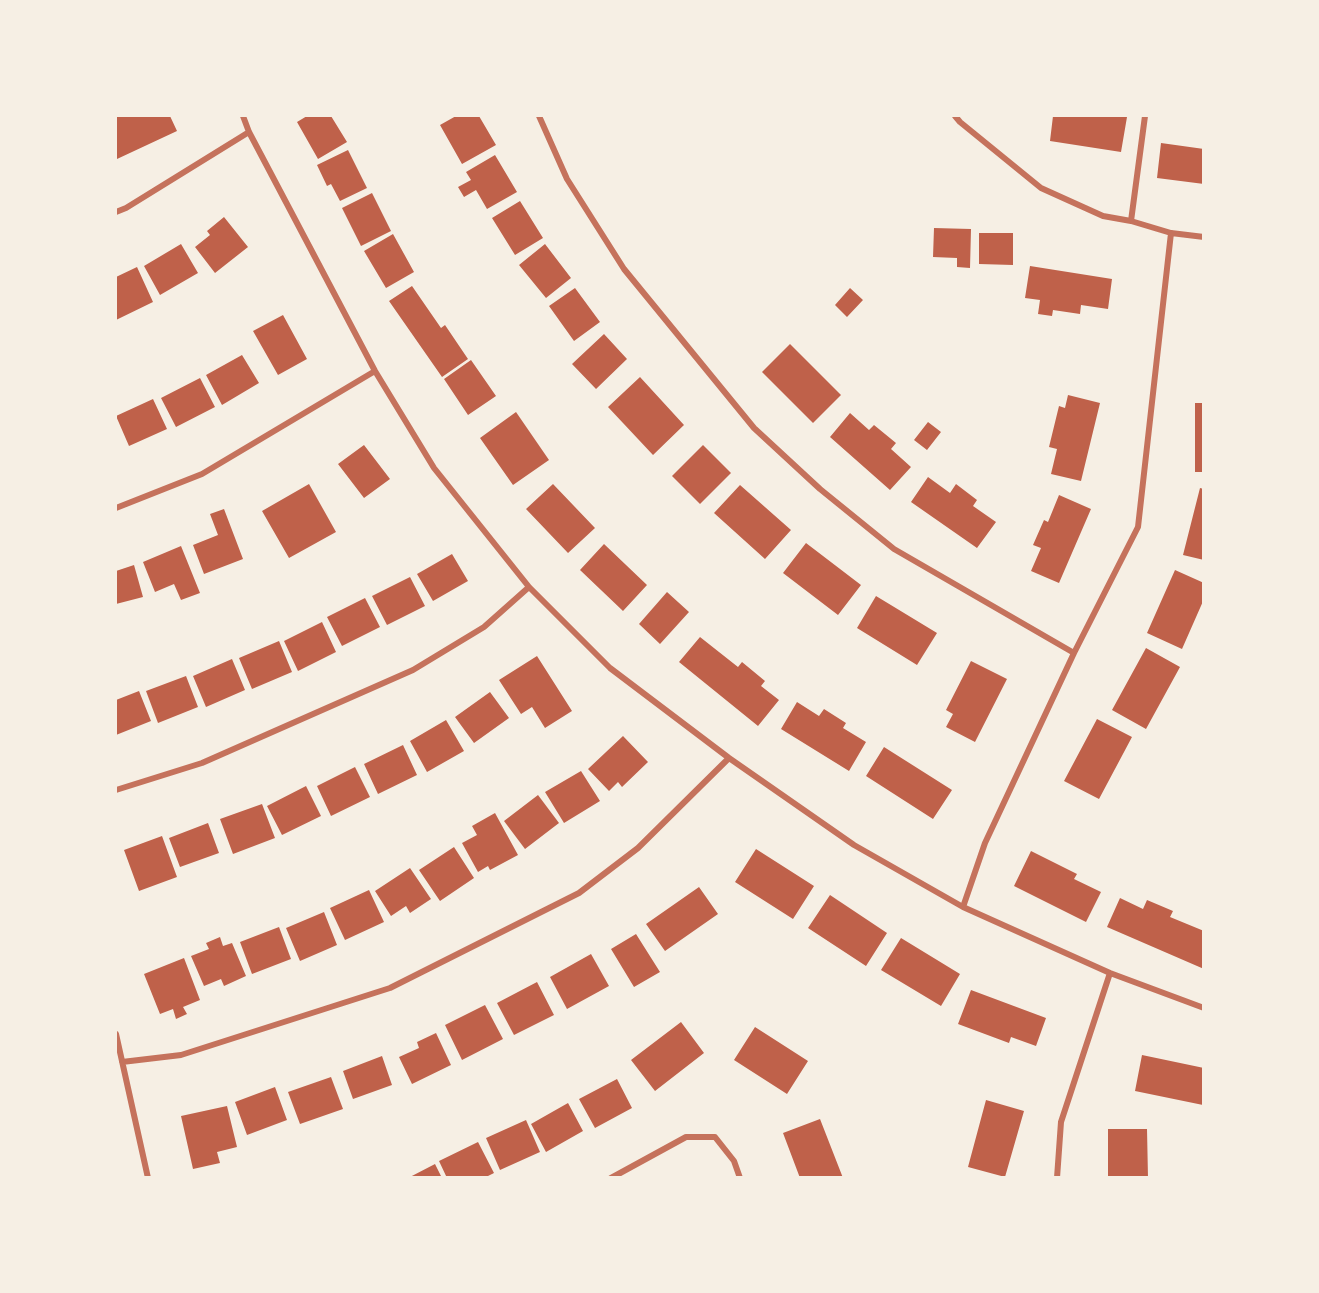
<!DOCTYPE html>
<html>
<head>
<meta charset="utf-8">
<style>
  body { margin:0 }
  #map { position:relative; width:1319px; height:1293px; overflow:hidden; background:#f6efe4; font-family:Mulish,sans-serif }
  canvas { display:block }
  .frame { position:absolute; inset:0; border:117px solid #f6efe4; pointer-events:none }
</style>
</head>
<body>
<div id="map">
<canvas width="1319" height="1293"></canvas>
<div class="frame"></div>
</div>
<script>
const ctx = document.querySelector('canvas').getContext('2d');
ctx.lineJoin = 'round';
function fillPath(path, color) { ctx.fillStyle = color; ctx.fill(path, 'evenodd'); }
function strokePath(path, color, width, dash) { ctx.strokeStyle = color; ctx.lineWidth = width; ctx.lineCap = dash ? 'butt' : 'round'; ctx.setLineDash(dash || []); ctx.stroke(path); }
fillPath(new Path2D(`
  M116 116H170L177 131 117 159Z
  M307 116H331L347 142 318 159 297 122Z
  M456 116H479L496 145 462 164 440 125Z
  M1053 116H1114L1127 117 1121 152 1050 141Z
  M1161 143 1204 149V184L1157 178Z
  M348 150 367 188 340 201 331 184 327 186 317 165Z
  M495 155 517 192 487 209 476 190 464 197 458 187 471 180 466 172Z
  M372 193 391 231 361 246 342 208Z
  M520 201 543 238 515 255 492 218Z
  M224 217 248 247 215 273 195 247 210 235 207 231Z
  M934 228 971 229 970 268 957 267V258L933 257Z
  M979 233H1013V265L979 264Z
  M393 234 414 272 386 288 364 251Z
  M181 244 198 273 160 295 144 266Z
  M545 244 571 278 546 298 519 265Z
  M1030 266 1112 279 1108 309 1081 305 1080 314 1053 310 1052 316 1038 314 1040 300 1025 298Z
  M137 267 153 302 116 320V277Z
  M412 286 441 328 445 325 468 359 442 377 389 301Z
  M575 288 600 322 574 341 549 306Z
  M850 288 863 300 847 317 835 305Z
  M283 315 307 359 278 375 253 331Z
  M604 334 627 359 596 389 572 364Z
  M790 344 841 395 813 423 762 372Z
  M242 355 259 383 222 405 206 375Z
  M471 360 496 396 468 415 444 379Z
  M640 377 684 425 653 455 608 407Z
  M200 378 215 407 176 427 161 398Z
  M1068 395 1100 403 1081 481 1051 474 1057 449 1049 447 1059 406 1065 408Z
  M153 399 167 429 129 446 116 416Z
  M1195 403H1204V472H1195Z
  M516 412 549 460 513 485 480 438Z
  M850 413 869 430 874 425 896 443 891 449 911 467 890 490 830 437Z
  M928 422 941 432 927 450 914 440Z
  M364 445 390 479 364 498 338 464Z
  M703 445 731 473 700 504 672 476Z
  M928 477 950 493 956 484 977 500 973 506 996 522 977 548 911 502Z
  M309 484 336 532 289 558 262 511Z
  M553 484 595 528 568 553 526 509Z
  M740 485 791 530 765 559 714 513Z
  M1200 488 1204 489V560L1183 555Z
  M1059 495 1091 509 1059 583 1031 571 1041 548 1033 545 1044 520 1048 522Z
  M224 509 243 559 204 574 193 545 218 535 210 514Z
  M806 543 861 585 838 615 783 573Z
  M604 544 647 585 623 611 580 570Z
  M181 546 200 593 181 600 174 584 155 592 143 562Z
  M452 554 468 581 433 601 417 574Z
  M134 565 143 597 116 604V571Z
  M1175 570 1204 583V599L1182 649 1147 633Z
  M410 577 425 606 387 625 372 596Z
  M667 592 689 612 660 644 639 624Z
  M876 596 937 633 917 665 857 628Z
  M365 598 380 627 342 646 327 617Z
  M322 622 336 652 298 671 284 641Z
  M700 637 738 667 742 662 765 681 761 686 779 700 758 726 679 662Z
  M279 641 292 672 252 689 239 658Z
  M1146 648 1180 667 1146 729 1112 710Z
  M537 656 572 711 545 728 532 707 521 714 499 680Z
  M232 659 245 690 206 707 193 676Z
  M971 661 1007 679 975 742 946 727 953 714 946 710Z
  M186 676 198 707 158 723 146 691Z
  M139 691 151 721 116 735V700Z
  M490 692 509 718 474 743 455 717Z
  M797 702 819 716 824 709 846 723 843 728 866 742 849 771 781 729Z
  M1097 719 1132 737 1099 799 1064 781Z
  M446 720 464 751 427 772 410 741Z
  M623 736 648 762 622 787 618 782 609 791 588 769Z
  M403 745 417 775 378 794 364 764Z
  M884 747 952 790 933 819 866 776Z
  M355 767 370 797 331 816 317 786Z
  M581 771 600 801 564 823 545 792Z
  M306 786 321 816 282 835 267 806Z
  M538 795 559 823 525 849 504 821Z
  M262 804 275 838 233 854 220 819Z
  M495 813 518 855 490 870 488 866 478 872 462 843 477 835 472 826Z
  M208 823 219 853 180 867 169 838Z
  M162 836 177 877 139 891 124 850Z
  M454 847 474 878 440 901 419 870Z
  M756 849 814 886 793 919 735 882Z
  M1031 851 1077 874 1074 879 1101 892 1086 922 1014 886Z
  M410 868 431 899 410 913 406 906 391 916 375 891Z
  M699 887 718 914 665 951 646 924Z
  M369 890 384 922 345 940 330 908Z
  M830 895 887 933 866 966 808 928Z
  M1120 898 1143 909 1147 900 1173 911 1170 917 1204 931V969L1107 927Z
  M324 912 337 945 300 961 286 928Z
  M279 927 291 959 252 974 240 942Z
  M636 934 660 972 634 987 611 949Z
  M220 937 223 946 232 943 246 976 224 986 221 979 204 986 191 956 209 949 206 943Z
  M901 938 960 974 941 1006 881 970Z
  M591 954 609 986 567 1009 550 977Z
  M184 958 200 1000 183 1007 187 1014 176 1019 173 1009 160 1014 144 974Z
  M537 982 554 1015 514 1035 497 1003Z
  M971 990 1046 1018 1036 1046 1011 1037 1009 1043 958 1024Z
  M485 1005 503 1039 462 1060 445 1025Z
  M681 1022 704 1053 655 1091 631 1060Z
  M755 1027 808 1061 787 1094 734 1060Z
  M436 1033 451 1065 412 1084 399 1057 419 1048 417 1042Z
  M1142 1055 1204 1068 1203 1105 1135 1091Z
  M382 1056 392 1085 353 1099 343 1071Z
  M331 1077 343 1109 300 1124 288 1092Z
  M617 1079 632 1108 595 1128 579 1099Z
  M275 1087 287 1120 247 1135 235 1102Z
  M986 1100 1024 1111 1005 1177 968 1167Z
  M568 1103 583 1131 546 1152 531 1124Z
  M227 1106 237 1147 217 1152 220 1163 193 1169 181 1116Z
  M820 1119 843 1178H800L783 1133Z
  M526 1120 540 1152 500 1170 486 1138Z
  M1108 1129H1147L1148 1178H1108Z
  M478 1142 494 1173 484 1178H447L439 1161Z
  M435 1164 442 1178H408Z`), '#bf614a');
strokePath(new Path2D(`
  M243 116 249 132 375 371 434 468 529 587 610 668 729 758 854 845 963 907 1110 973 1204 1008
  M539 116 567 179 624 269 754 428 820 489 894 549 1074 653
  M955 116 960 122 1041 188 1103 216 1131 221 1171 233 1204 237
  M116 212 126 208 249 132
  M1131 221 1145 116
  M116 508 202 474 375 371
  M116 790 202 763 413 670 484 627 529 587
  M963 907 985 843 1074 653 1138 527 1171 233
  M116 1034 148 1178
  M122 1062 181 1055 390 988 579 893 638 848 729 758
  M611 1178 686 1137H715L734 1161 740 1178
  M1057 1178 1061 1122 1110 973`), '#c5725c', 6);
</script>
</body>
</html>
